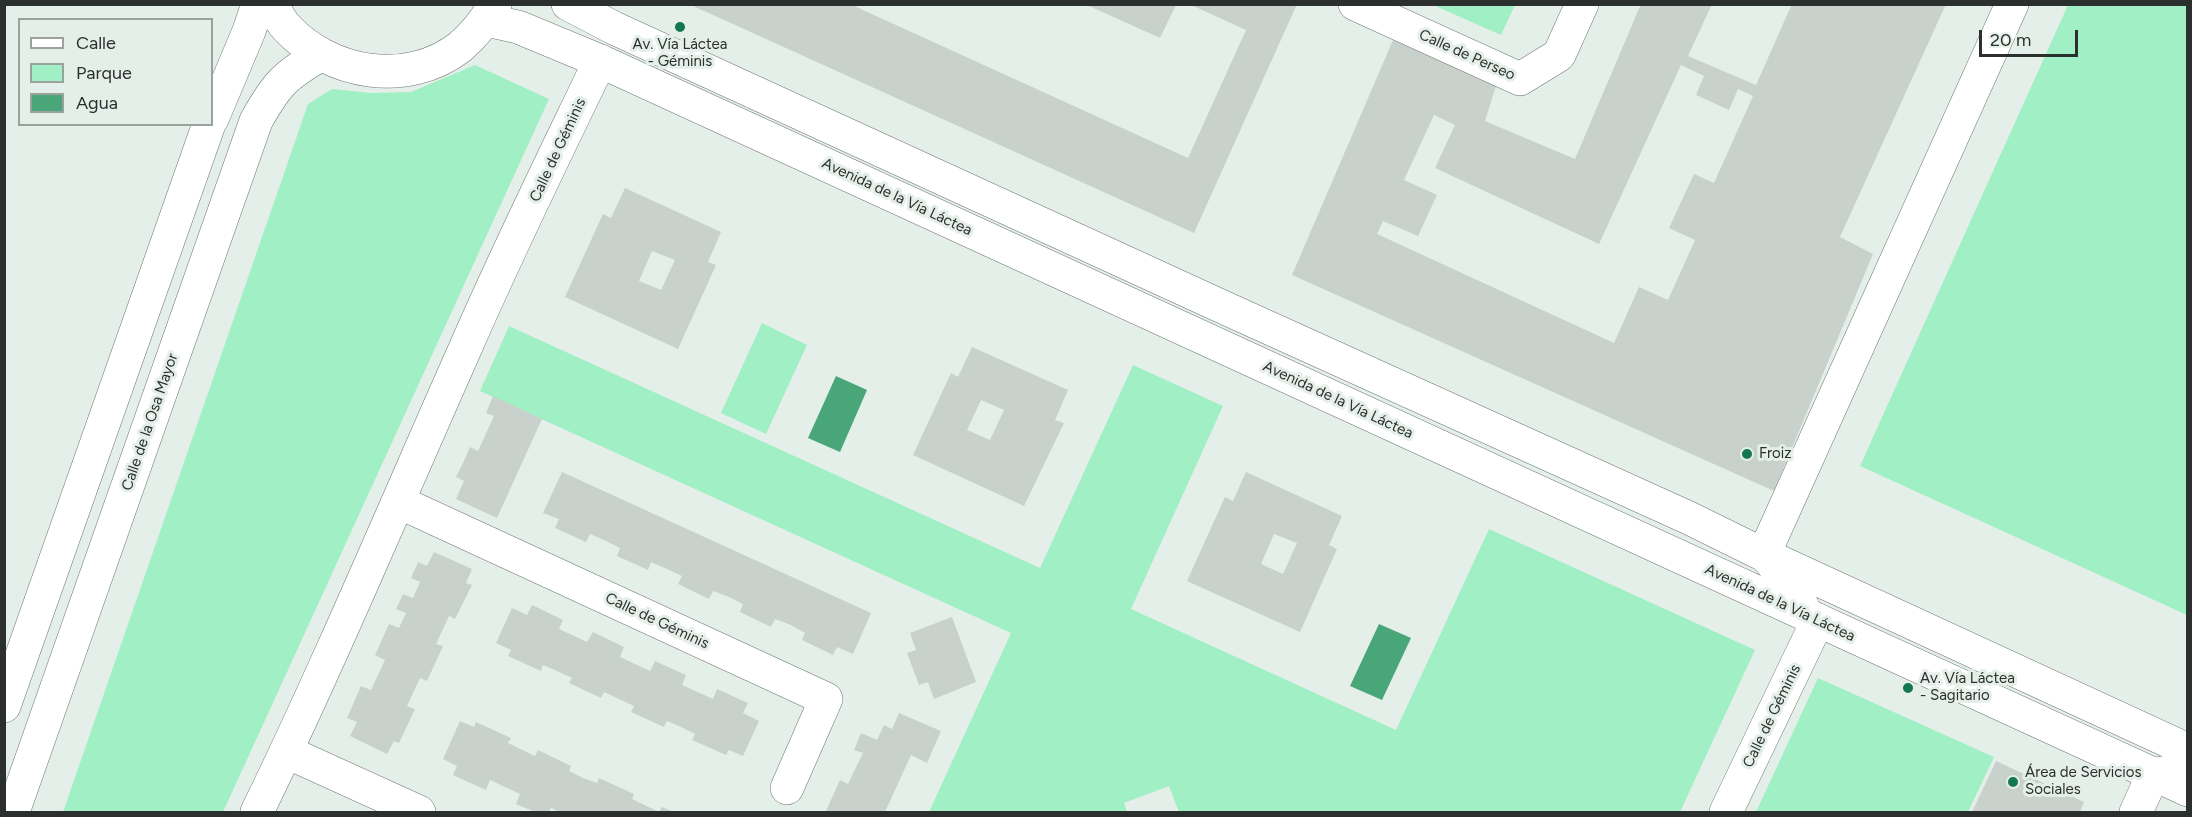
<!DOCTYPE html>
<html>
<head>
<meta charset="utf-8">
<style>
  body { margin:0 }
  #map { position:relative; width:2192px; height:817px; overflow:hidden; background:#e5efe9; font-family:Figtree,sans-serif }
  canvas { display:block }
  .frame { position:absolute; inset:0; border:6px solid #2b2f2d; pointer-events:none }
  .legend { position:absolute; left:18px; top:18px; width:195px; height:108px; box-sizing:border-box; background:#e5efe9; border:2px solid #9ba29e; margin:0; padding:8px 10px; list-style:none; font-size:18px; color:#2b2f2d }
  .legend li { display:flex; align-items:center; gap:12px; height:30px }
  .legend b { width:30px; border:2px solid #9ba29e }
  .scale { position:absolute; left:1979px; top:30px; width:99px; height:27px; box-sizing:border-box; border:3px solid #2b2f2d; border-top:0; padding-left:8px; font-size:18px; line-height:21px; white-space:nowrap; color:#2b2f2d; -webkit-text-stroke:4px #e5efe9; paint-order:stroke }
</style>
</head>
<body>
<div id="map">
<canvas width="2192" height="817"></canvas>
<div class="frame"></div>
<ul class="legend">
<li><b style="height:8px;background:#fff"></b>Calle</li>
<li><b style="height:16px;background:#a1efc5"></b>Parque</li>
<li><b style="height:16px;background:#49a679"></b>Agua</li>
</ul>
<div class="scale">20 m</div>
</div>
<script>
const ctx = document.querySelector('canvas').getContext('2d');
ctx.lineJoin = 'round';
function fillPath(path, color) { ctx.fillStyle = color; ctx.fill(path, 'evenodd'); }
function strokePath(path, color, width, dash) { ctx.strokeStyle = color; ctx.lineWidth = width; ctx.lineCap = dash ? 'butt' : 'round'; ctx.setLineDash(dash || []); ctx.stroke(path); }
function label(font, color, halo, rows, align = 'center') {
  ctx.font = font + ' Figtree,sans-serif'; ctx.lineWidth = 6; ctx.setLineDash([]); ctx.textBaseline = 'middle'; ctx.strokeStyle = halo; ctx.fillStyle = color; for (const [text, x, y, turn = 0] of rows) {
    ctx.save(); ctx.translate(x, y); ctx.rotate((+turn || 0) * Math.PI / 180); ctx.textAlign = isNaN(turn) ? turn : align; if (halo) ctx.strokeText(text, 0, 0); ctx.fillText(text, 0, 0); ctx.restore();
  }
}
fillPath(new Path2D(`
  M1433 5H1515L1501 35Z
  M2068 5H2187V615L1860 466Z
  M475 65 549 99 223 812H63L308 104 332 89 372 93 411 92Z
  M762 323 807 345 766 434 721 413Z
  M509 326 1040 568 1133 365 1223 406 1131 609 1396 730 1489 529 1755 650 1680 812H1179L1169 786 1124 803 1127 812H929L1011 633 480 391Z
  M1818 678 1994 757 1968 812H1756Z`), '#a1efc5');
fillPath(new Path2D(`
  M836 376 867 390 840 452 808 438Z
  M1379 624 1411 638 1382 700 1350 686Z`), '#49a679');
fillPath(new Path2D(`
  M1189 4H1297L1194 233 691 5H852L1188 158 1246 30Z
  M1641 4H1712L1688 56 1756 85 1792 4H1946L1840 237 1873 254 1774 491 1292 275 1393 40 1496 86 1485 121 1575 159ZM1681 65 1704 76 1696 95 1729 110 1738 89 1753 96 1714 183 1694 174 1669 228 1695 240 1668 300 1639 287 1614 343 1377 234 1383 221 1418 236 1437 195 1404 180 1434 115 1455 125 1435 168 1599 244Z
  M1087 5H1176L1160 38Z
  M625 188 721 232 708 262 716 265 678 349 565 297 603 214 611 218ZM652 251 675 260 661 290 639 281Z
  M972 347 1068 390 1055 420 1064 423 1024 506 913 455 951 373 958 377ZM981 400 1004 410 990 440 967 430Z
  M493 396 542 419 497 518 456 499 464 481 456 477 463 463 470 447 478 451 494 416 486 413Z
  M562 472 871 613 853 654 837 647 833 655 802 640 805 633 791 625 775 619 771 627 740 612 743 604 729 597 713 591 709 599 678 584 682 576 667 569 651 562 648 570 617 556 620 548 606 541 590 534 586 542 555 528 559 519 543 513Z
  M1246 472 1342 516 1329 545 1337 549 1300 632 1187 581 1225 497 1233 501ZM1274 534 1297 543 1283 574 1261 564Z
  M434 552 472 569 466 583 472 585 455 619 449 616 436 644 443 646 427 681 420 678 407 706 415 709 399 743 394 741 387 754 350 736 357 722 347 718 361 686 371 690 385 660 375 655 389 624 399 628 406 613 396 609 403 594 413 598 420 582 411 578 418 562 427 566Z
  M532 605 563 620 559 629 587 642 593 632 624 647 620 657 650 671 655 661 686 675 682 685 713 699 717 689 748 703 743 713 759 721 743 756 729 750 726 755 692 740 695 734 681 727 667 721 664 727 631 712 634 706 604 692 601 698 569 683 572 678 557 671 543 665 541 671 508 656 511 650 496 643 512 608 527 615Z
  M952 617 976 682 934 699 928 682 919 685 907 653 916 650 910 633Z
  M899 713 941 731 927 763 911 755 885 812 826 811 840 780 848 784 863 753 854 750 861 733 877 740 884 725 892 729Z
  M460 721 474 727 476 722 511 738 508 743 535 756 538 750 571 766 569 771 583 778 597 783 599 778 634 794 632 799 659 812 662 807 674 812H560L551 808 549 812H535L516 804 520 794 490 780 486 790 453 775 457 766 443 759Z
  M1996 761 2084 802 2080 812H1972Z`), '#c8d1cb');
const minor = new Path2D(`
  M1355 4 1520 79 1559 55 1582 4
  M399 502 826 699 787 788
  M1806 614 1794 589 1764 554 2012 4
  M287 752 419 812
  M257 812C331 660 396 504 465 349 507 252 554 157 600 61
  M1726 812 1818 620
  M2136 812 2153 775 2188 768`);
const tertiary = new Path2D(`
  M272 4C276 12 281 22 287 28 330 74 407 88 460 47 474 35 486 20 495 4
  M568 4 614 28 1225 308 1689 518 1756 551 2188 750
  M486 20 518 27 600 61 2188 790
  M212 119 249 31 258 4
  M4 706 209 124
  M13 812 256 121C276 85 284 76 320 55`);
strokePath(minor, '#6d7671', 34);
strokePath(tertiary, '#6d7671', 34);
strokePath(minor, '#fff', 33);
strokePath(tertiary, '#fff', 33);
for (const [x, y, r, color] of [
  [680,27,6,"#13774f"],
  [1747,454,6,"#13774f"],
  [1908,688,6,"#13774f"],
  [2013,782,6,"#13774f"]
]) { const dot = new Path2D(); dot.arc(x, y, r, 0, 2 * Math.PI); ctx.fillStyle = color; ctx.fill(dot); strokePath(dot, '#e5efe9', 2); }
label('15px', '#2b2f2d', '#e5efe9', [
  ["Av. Vía Láctea",680,45,"center"],
  ["- Géminis",680,62,"center"],
  ["Froiz",1759,454],
  ["Av. Vía Láctea",1920,679],
  ["- Sagitario",1920,696],
  ["Área de Servicios",2025,773],
  ["Sociales",2025,790]
], 'left');
label('15px', '#2b2f2d', '#e5efe9', [
  ["Calle de Perseo",1467,55,24],
  ["Calle de Géminis",558,150,-65],
  ["Avenida de la Vía Láctea",897,197,25],
  ["Avenida de la Vía Láctea",1338,400,25],
  ["Calle de la Osa Mayor",150,422,-71],
  ["Avenida de la Vía Láctea",1780,603,25],
  ["Calle de Géminis",657,621,25],
  ["Calle de Géminis",1772,716,-64]
]);
</script>
</body>
</html>
